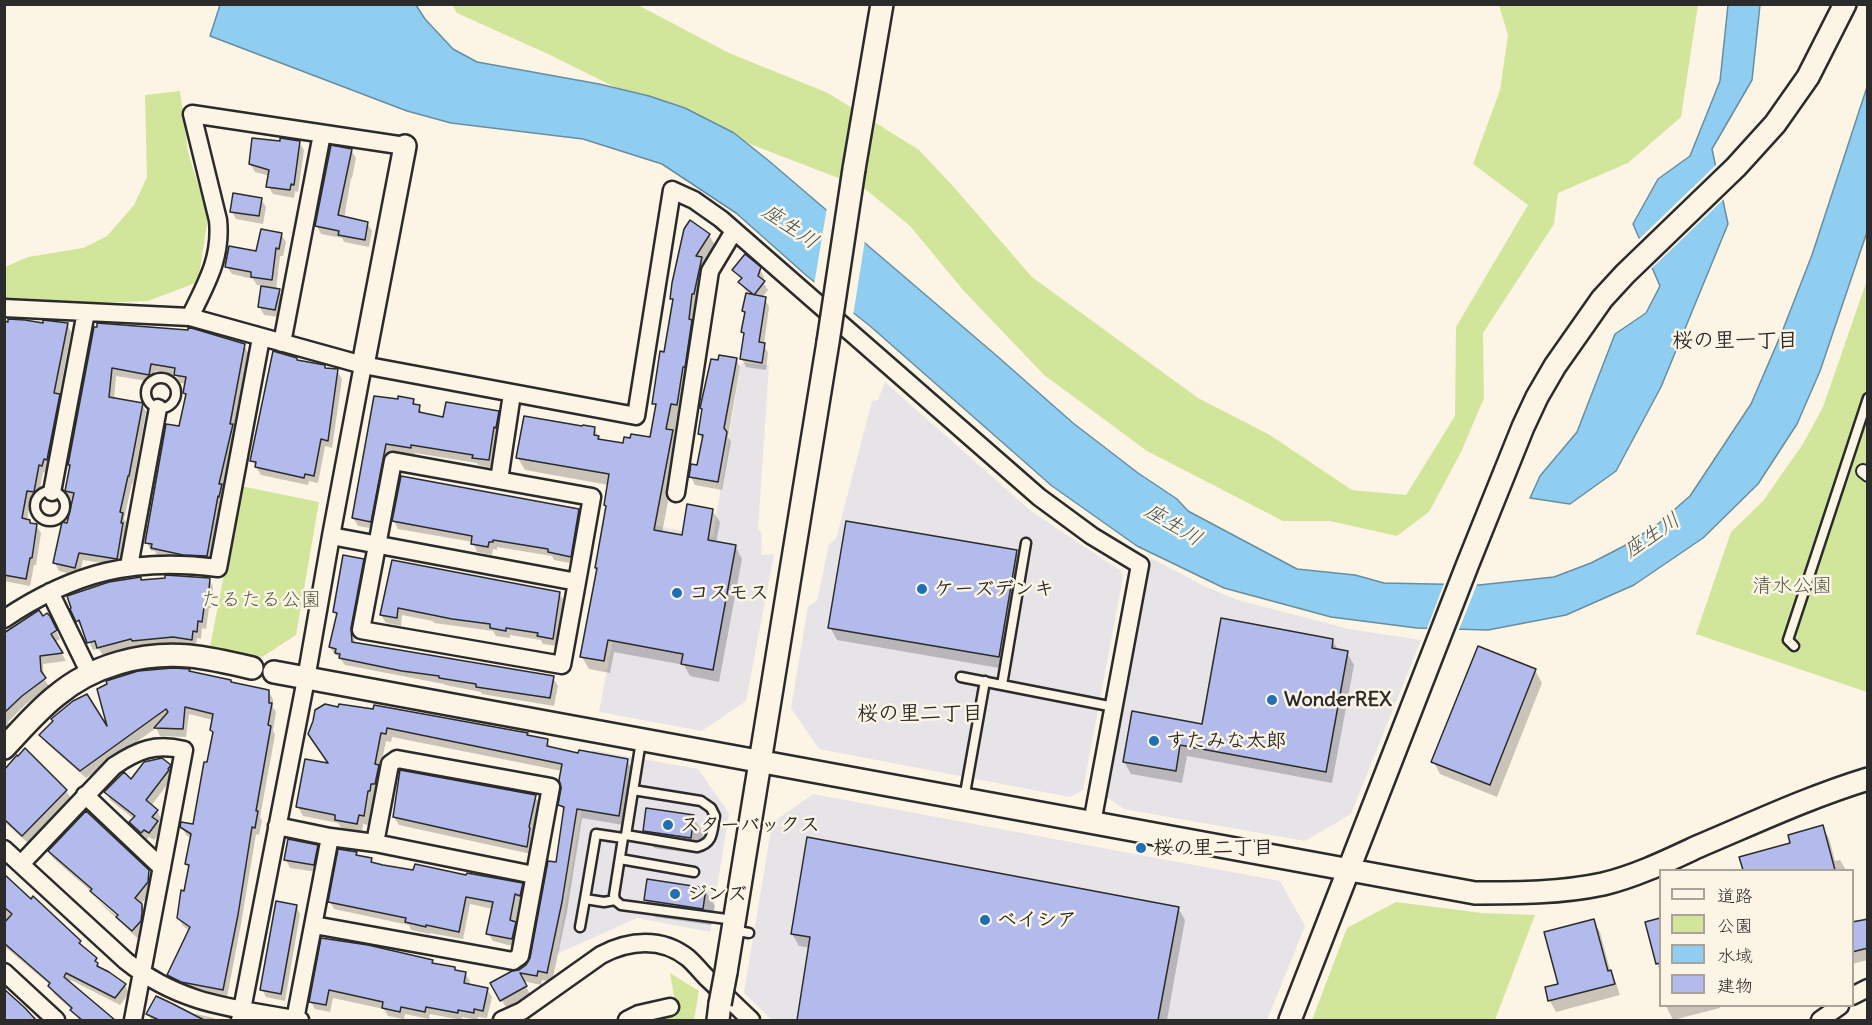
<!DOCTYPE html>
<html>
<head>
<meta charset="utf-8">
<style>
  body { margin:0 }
  #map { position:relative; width:1872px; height:1025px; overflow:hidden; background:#fcf5e5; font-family:Delius,"Klee One",sans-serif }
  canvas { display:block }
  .frame { position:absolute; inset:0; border:6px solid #2b2b2b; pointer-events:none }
  .legend { position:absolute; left:1659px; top:869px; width:195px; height:138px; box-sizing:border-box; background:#fcf5e5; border:2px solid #a8a49b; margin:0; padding:8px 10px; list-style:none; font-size:18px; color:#2b2b2b }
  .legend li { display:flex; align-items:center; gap:12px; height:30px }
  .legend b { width:30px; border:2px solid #a8a49b }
</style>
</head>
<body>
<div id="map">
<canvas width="1872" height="1025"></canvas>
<div class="frame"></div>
<ul class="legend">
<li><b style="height:8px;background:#fcf5e5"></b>道路</li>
<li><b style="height:16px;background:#d1e69b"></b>公園</li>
<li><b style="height:16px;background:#8fcef0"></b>水域</li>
<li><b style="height:16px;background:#b3bbec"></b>建物</li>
</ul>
</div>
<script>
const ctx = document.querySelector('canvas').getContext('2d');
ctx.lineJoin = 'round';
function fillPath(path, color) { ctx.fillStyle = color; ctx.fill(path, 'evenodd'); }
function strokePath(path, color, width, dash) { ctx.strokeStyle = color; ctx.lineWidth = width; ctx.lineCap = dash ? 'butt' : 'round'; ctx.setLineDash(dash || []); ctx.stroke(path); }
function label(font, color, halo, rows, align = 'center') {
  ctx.font = font + ' Delius,"Klee One",sans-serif'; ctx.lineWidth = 5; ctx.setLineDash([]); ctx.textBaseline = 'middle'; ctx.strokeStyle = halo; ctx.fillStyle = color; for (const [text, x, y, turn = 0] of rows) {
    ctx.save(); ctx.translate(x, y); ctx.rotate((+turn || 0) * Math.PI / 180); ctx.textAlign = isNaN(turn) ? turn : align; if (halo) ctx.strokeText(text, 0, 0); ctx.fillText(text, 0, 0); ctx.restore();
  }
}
fillPath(new Path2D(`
  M741 363 769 365 758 529 762 534 761 555 774 554 746 701 702 731 599 712 636 522 713 537Z
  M885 382 1031 511 1121 571 1123 577 1083 790 1070 797 819 749 791 708 808 606 817 601 829 544 836 539 872 401 878 400Z
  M1151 558 1206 587 1238 600 1349 629 1421 640 1351 814 1305 841 1124 809 1107 797Z
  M592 750 698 769 729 813 710 932 637 918 557 954Z
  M813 794 1280 881 1305 926 1267 1020H772L744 993 772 823Z`), '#e6e4e7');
fillPath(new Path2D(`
  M452 5H638L729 53 828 93 919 150 952 185 1032 277 1198 398 1270 435 1352 490 1406 495 1455 416 1456 327 1528 205 1473 164 1500 90 1508 35 1499 5H1698L1681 117 1628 163 1558 193 1554 224 1483 333 1484 398 1461 452 1429 512 1397 536 1330 521H1283L1147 451 1044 375 963 290 910 226 864 188 657 108 548 54 457 13Z
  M180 91 188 152 208 217 198 282 148 301 69 304 5 302V267L28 257 83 248 107 236 134 205 147 177 145 95Z
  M1867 280V692L1696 634 1731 532 1763 501 1803 444 1823 407Z
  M241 486 319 502 296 635 262 657 210 647Z
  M1396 902 1482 913 1535 915 1495 1020H1312L1347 928Z
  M670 973 699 991 694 1020H667L666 1017 677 1013Z`), '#d1e69b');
const water = new Path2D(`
  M220 5H416L425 19 453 49 477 62 599 84 649 96 685 108 734 133 769 161 997 356 1073 423 1138 473 1177 499 1188 511 1297 569 1355 575 1384 583 1479 585 1554 577 1591 563 1624 546 1658 524 1690 496 1751 404 1782 332 1812 255 1867 87V232L1820 371 1797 424 1758 484 1703 538 1634 585 1566 615 1488 630 1417 628 1331 617 1224 588 1137 546 1052 486 870 326 807 276 736 213 662 164 583 139 451 123 407 111 210 36Z
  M1728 5H1760L1752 80 1712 149 1728 224 1661 387 1616 471 1570 504 1530 498 1540 476 1577 432 1615 334 1646 313 1660 286 1633 224 1658 179 1690 156 1720 81Z`);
fillPath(water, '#8fcef0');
strokePath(water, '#678da1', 1.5);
fillPath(new Path2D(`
  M1718 163 1725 198 1650 270 1637 241Z
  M827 207 865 240 853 316 814 285Z
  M1445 581 1478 582 1458 632 1426 631Z`), '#fcf5e5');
fillPath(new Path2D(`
  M299 142 304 150 298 192 295 191 294 198 273 194 268 186 270 176 255 172 250 164Z
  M351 150 356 158 352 178H351L344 219 367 223 372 231 369 247 344 242 342 238 321 234 317 226Z
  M261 199 266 207 263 224 236 219 232 211Z
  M281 234 286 242 283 256H280L276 290 279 291 283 299 279 317 264 315 260 307 263 286 257 285 253 279 232 274 227 267 257 253Z
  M709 235 716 247 683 416H677L674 435 679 444 662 533 683 537 712 510 720 522 716 543 735 546 742 559 719 682 690 676 684 665 614 652 610 673 589 669 582 657 598 570 597 567 609 485 525 470 518 458 594 428 601 441 625 445 651 439 657 408 654 403 674 303 672 299 674 283Z
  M759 268 764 277 762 281 768 290 762 298 765 299 769 307 764 345 768 353 766 370 746 367 742 359 746 315 743 311 751 295 745 290 740 282 742 280 734 270Z
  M67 324 71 332 59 396 63 404 51 467H48L46 473 43 472 38 500 31 498 27 521 31 524 36 525 41 533 36 565H34L30 586 4 581V397L44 325Z
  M95 328 244 345 248 353 234 429 237 434 223 490 226 494 223 504H222L211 564 188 562 157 556 155 551H151L147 543 180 428 186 397 184 393 186 384 180 383 176 375 155 371 153 382 116 376 114 399 142 404 146 412 133 484 132 483 124 519 126 522 125 530 127 532 121 566 83 560 79 576 59 571 55 563 68 524 74 500 71 499 66 491 71 467 69 465Z
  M736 359 740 367 728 437 731 442 722 490 695 485 691 477 698 467 703 441 699 434Z
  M297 361 337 371 342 379 332 448 325 446 318 483 309 481 308 485 261 475 252 460Z
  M413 400 424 415 445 419 498 412 502 420 493 468 478 465 477 463 415 453V456L390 452 375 529 358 526 353 518 399 401Z
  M578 510 582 518 575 564 554 560 552 556 497 547V550L493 549 492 555 477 552 473 542 398 529 394 521Z
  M1016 552 1023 564 1005 669 837 640 830 627Z
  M363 561 367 568 354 637 355 644 553 678 558 686 554 706 482 694 481 692 445 685 444 684 345 665 338 656 335 655 330 647 338 616 335 612Z
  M393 562 559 593 564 601 557 646 543 644 541 640 510 635V638L496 636 493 631 434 623 433 621 402 615 401 626 386 623 381 615Z
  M140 578 142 581 209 579 213 587 211 608H209L206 629 202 628 201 639 197 638 196 647 178 645 138 649 137 647 103 656 99 649 93 650 83 628 82 629 77 621Z
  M54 626 60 639 55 642 66 661 43 664 44 679 49 686 26 704 8 722 10 726 4 731V630Z
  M1332 640 1339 651 1347 653 1354 665 1332 783 1187 756 1182 783 1131 774 1124 762 1203 725Z
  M1535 670 1542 683 1497 797 1440 774 1433 761Z
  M190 673 231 684 268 691 273 699V707L276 712 273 731 275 735 260 817 262 821 259 835 256 834 241 924 227 997 187 989 174 983 169 975 190 931 183 926 178 918 190 870 186 864 192 839 186 835 182 827 194 825 214 734 211 730 213 720 189 714 186 737 160 736 156 728 86 778 46 743 41 735 109 733Z
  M315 721 528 737 547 741 552 749 627 761 633 770 623 825 582 818 567 912 552 982 542 980 541 985 523 981 531 996 507 1009 492 984 520 971 527 966 531 959 557 864 565 813 560 805 563 788 562 771 392 737 391 742 386 741 380 770 383 776 380 793 376 792 375 800 373 799 369 825 363 824 362 833 342 829 338 823 303 816 298 807 330 765Z
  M169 766 174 774 172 778 151 806 157 811 161 819 158 823 162 830 154 840 149 837 146 840 136 830 131 823 134 819 110 800 106 792Z
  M4 775 66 791 71 798 28 843 4 822Z
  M535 796 539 804 533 835 534 837 531 854 399 825 394 817Z
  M693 817 703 833 700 854 654 848 645 831Z
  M1822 827 1829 838 1835 861 1840 860 1846 870H1744L1741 858 1792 844Z
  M317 847 321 854 318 872 290 868 286 860Z
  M49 852 148 871 153 880 152 891 141 904 146 913 145 929 137 938 95 898 123 921 125 919 94 893V896L92 892 54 859Z
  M356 853 358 857 371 859 373 864 382 866 522 885 526 893 524 903 519 902 515 924 519 931 516 947 493 941 488 933 493 909 470 904 463 939 430 933V934L411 930 409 925 334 909 330 901Z
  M4 878 31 901 34 898 80 942 85 950 96 959 99 968 125 985 129 993 120 1005 71 980 69 983 113 1020H79L72 1010 54 994 50 985 4 946Z
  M705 890 715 906 711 925 655 917 645 900Z
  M296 906 300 914 285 1001 266 997 262 989Z
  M1178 908 1185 920 1167 1020H798L810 948 799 946 792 934Z
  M1660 920V974L1647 924Z
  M1868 920V960L1852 964V923Z
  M1593 921 1600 932 1611 974 1616 983 1620 995 1556 1012 1550 1001 1547 989 1560 985Z
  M323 939 432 961 434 965 465 973 470 981 469 985 487 989 492 997 487 1018 478 1017V1020L462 1017V1020L430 1014 429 1019 405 1014 404 1019 388 1016 384 1009 333 998 330 1012 315 1009 311 1002Z
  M1666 1006H1720V1008L1673 1020Z
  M182 1011 214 1018 216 1020H152L148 1014Z`), '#0003');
const building = new Path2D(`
  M252 138 280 141V138L300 141 294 185 291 184 290 190 266 187 269 170 249 164Z
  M331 145 352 149 338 215 368 222 365 240 338 235 339 231 315 226Z
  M233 193 262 198 259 216 230 212Z
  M690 220 710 234 696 256 702 257 694 294H692L689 319 692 320 685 367H683L677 405 671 404 666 429 673 430 654 530 682 535 687 504 713 509 708 540 736 545 713 670 681 664 683 654 608 640 604 661 580 657 597 568H595L606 506 604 505 609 474 516 458 524 416 582 426 583 425 595 427 594 435 599 436 598 439 623 443 624 437 630 438 631 434 650 437 656 404H652L660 351 664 352 673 299H670L672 283 684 229Z
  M261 229 282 233 279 249 276 248 272 280 251 277V272L225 267 229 246 256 251Z
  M745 254 761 267 758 276 765 281 754 295 738 282 742 278 732 270Z
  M261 286 280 289 275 310 258 307Z
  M746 293 766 297 759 342 765 343 762 363 740 359 744 333 741 332 745 312 742 311Z
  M8 319 25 320 43 323V320L68 323 54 393 60 394 47 460 44 459 42 466 39 465 34 492 27 491 22 518 30 520V523L37 524 32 558H30L26 579 4 575V321L8 322Z
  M97 323 188 330V327L245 344 230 424H233L219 484H222L219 497 218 496 207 556 183 555 151 548 152 544 145 543 166 424 179 426 186 394 183 393 186 377 174 375 175 368 151 364 149 375 112 368 109 397 143 403 129 476H128L120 512 123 513 121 523H123L117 559 79 553 75 568 53 563 62 522 67 523 74 493 65 491 70 465H68L94 327H97Z
  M273 351 297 358V360L325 365V368L338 369 328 441 321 439 314 476 305 474 304 478 255 467 256 462 250 461Z
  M719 355 737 358 724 428 727 432 718 482 689 477 691 464 697 465 703 435 698 434 702 409 700 408 711 359 718 360Z
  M374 396 398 399V396L414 399 413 404 420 405 419 412 443 417 446 402 499 411 496 428 494 427 489 460 472 458 473 455 411 445V448L386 444 371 522 352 518Z
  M401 476 579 509 571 557 548 552V549L493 540V542H489L488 547 471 544 472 536 392 521Z
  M846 521 1017 550 999 657 828 628Z
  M343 555 364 559 351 628 352 642 554 676 550 698 476 687V684L439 678V676L402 671 339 658 340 654 335 653 336 649 329 647 337 613 333 612Z
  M392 560 560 592 553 639 537 636 538 633 506 628V631L490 628V624L452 619 398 608 397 618 380 615Z
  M165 575 210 578 208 601 205 600 202 622 198 621 197 632 193 631 192 640 173 637 132 641 131 639 97 648 95 641 87 643 79 620 76 622 70 609 71 608 67 596 109 582 141 577V580L165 578Z
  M39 610 43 616 47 613 50 616 57 630 51 634 63 653 40 656 41 671 46 678 22 696 4 713V633Z
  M1221 618 1333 639 1332 648 1348 651 1326 772 1180 745 1176 771 1123 762 1132 711 1202 724Z
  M1478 646 1536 669 1490 785 1431 762Z
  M173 668 190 669 189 671 231 680V682L269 690V703H272L268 725 271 726 256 811H258L255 828 252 827 238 915 223 990 181 982 167 975 190 927 177 918 181 890 184 891 189 865 185 864 191 834 180 827 181 822 193 824 204 762H207L213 732 210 730 213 714 185 707 183 729 154 728 168 712 166 709 80 771 39 735 53 721 51 719 73 701 87 694 107 726 97 689 107 684 106 681 138 671Z
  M325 704 338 707 339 704 373 709 374 705 528 733 527 735 548 739 547 746 578 753 579 750 628 759 619 816 577 809 562 902 547 973 538 971 537 976 520 973 527 986 500 1001 490 983 512 971 519 970 526 965 530 958 548 861 556 862 564 807 558 805 561 788 559 780 562 764 387 728 386 734 381 733 375 764 379 765 375 784H371L370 791H368L364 816 359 815 357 824 335 820V815L296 807 305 759 328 763 308 734 313 721 315 710Z
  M25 748 67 790 22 836 4 819V770L17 755 18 756Z
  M162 758 171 765 168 769 169 770 146 800 158 810 152 817 158 821 149 833 144 830 141 833 129 822 135 816 104 792 124 772 131 779 144 762Z
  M400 770 536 795 529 827 530 828 527 847 393 817Z
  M646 808 694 815 691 838 643 831Z
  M86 811 149 870 148 882 135 898 142 904V913L141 921 132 931 116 917 118 915 90 891 92 889 48 851Z
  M1823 825 1835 870H1743L1739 857 1790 843 1788 835Z
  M807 837 1179 907 1158 1020H797L810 937 791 934Z
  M288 839 318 845 314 865 284 860Z
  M338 849 357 852 356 855 372 858 371 862 383 865 413 870 415 864 466 875 467 873 523 883 520 896 515 894 510 920 516 922 512 939 486 934 493 902 466 897 459 932 426 925V927L405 922 406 918 328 902Z
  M4 874 31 899 33 896 81 941 79 943 97 958 95 961 98 963 97 966 109 972 126 984 115 998 66 973 64 977 115 1020H82L70 1010 72 1008 48 986 50 983 4 943V923L12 914 4 907Z
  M647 879 706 888 703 909 644 900Z
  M276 901 297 905 281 994 260 990Z
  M1660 918V963L1656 964 1645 922Z
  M1594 919 1608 971 1611 970 1615 984 1548 1001 1545 987 1558 984 1544 932Z
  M1868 919V948L1852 952V922Z
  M321 938 368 945 433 960 432 963 455 967V970L466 972 464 983 488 988 483 1011 474 1009V1013L458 1010V1013L426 1007 425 1012 401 1007 400 1012 382 1008 383 1002 329 990 326 1005 309 1002Z
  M4 989 25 1008 36 1020H4Z
  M156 996 171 1003 204 1020H159L146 1014Z`);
fillPath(building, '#b3bbec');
strokePath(building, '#2b2b2b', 1.5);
const service = new Path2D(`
  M146 393a15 15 0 1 1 30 0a15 15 0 1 1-30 0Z
  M35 506a15 15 0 1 1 30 0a15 15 0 1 1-30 0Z
  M1794 646 1788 640 1868 398
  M961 677 1114 707
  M1002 685 1026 543
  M641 741 626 835 623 838 614 895 615 900 621 905 734 920
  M964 799 985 681
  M626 835 697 847C714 843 712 831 715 816L711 808 701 801 633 790
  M620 859 694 872
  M615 900 604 902 585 899 596 834 623 838
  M580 927 585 899
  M733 930 749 933`);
const pedestrian = new Path2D(`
  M1863 471 1868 475`);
const minor = new Path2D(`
  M4 308 190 317 363 365 636 416 672 190 694 200 721 219 1039 497 1092 536 1140 565 1092 823
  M190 317C206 284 222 258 218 220L192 114 405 146
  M282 343 322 134
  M499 480 512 394
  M52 492 86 312
  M676 493 710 271 734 231
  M331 536 577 582 562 665 361 630 393 461 592 497 577 582
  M129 566 158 408
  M50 592 90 674
  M4 619C74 572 135 557 218 568L261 338
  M85 795 162 868
  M277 826 330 837 295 1020
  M375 843 534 875
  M4 849 126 961C181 1005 234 1008 300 1020
  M21 864 114 766C138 750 155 743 184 750L133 1020
  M314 925 513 961 520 956 551 787 397 759 390 764 375 843 330 837
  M4 972 56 1020
  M1852 996 1868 988
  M240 1020 306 679 331 536 363 365
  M502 1020 522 1011 601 955C629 940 662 937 688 958 695 964 701 972 707 978 722 992 736 1006 751 1020
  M627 1020 639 1014 670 1007
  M1820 1020 1840 1006`);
const tertiary = new Path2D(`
  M854 169 882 4
  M363 365 405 146
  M274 672 1475 893C1518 893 1561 893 1603 884 1636 876 1667 861 1697 847 1754 823 1809 797 1868 779
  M4 748C21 730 37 711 56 696 93 665 142 652 189 656 210 658 231 663 252 668
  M726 972 828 342
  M718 1020 720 1004
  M1290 1020 1467 566 1523 427 1537 397 1555 366 1602 299 1625 274 1736 167 1775 124 1808 77 1845 4`);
strokePath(service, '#2b2b2b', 13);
strokePath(pedestrian, '#2b2b2b', 16);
strokePath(minor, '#2b2b2b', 21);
strokePath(tertiary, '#2b2b2b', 26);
strokePath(service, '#fcf5e5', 8);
strokePath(pedestrian, '#fcf5e5', 12);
strokePath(minor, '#fcf5e5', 16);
strokePath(tertiary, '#fcf5e5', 21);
const tertiaryBridge = new Path2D(`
  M828 342 854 169
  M720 1004 726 972`);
strokePath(tertiaryBridge, '#2b2b2b', 26, []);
strokePath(tertiaryBridge, '#fcf5e5', 21);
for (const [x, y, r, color] of [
  [922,589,6,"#1f6fb2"],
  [677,593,6,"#1f6fb2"],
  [1272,700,6,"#1f6fb2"],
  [1154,741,6,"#1f6fb2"],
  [668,825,6,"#1f6fb2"],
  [1141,848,6,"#1f6fb2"],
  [675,894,6,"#1f6fb2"],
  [985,920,6,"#1f6fb2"]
]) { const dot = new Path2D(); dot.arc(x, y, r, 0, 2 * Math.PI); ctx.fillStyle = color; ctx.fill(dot); strokePath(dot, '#fcf5e5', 2); }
label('20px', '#545a47', '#fcf5e5', [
  ["清水公園",1792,586],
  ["たるたる公園",261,600]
]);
label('bold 20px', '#2b2b2b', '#fcf5e5', [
  ["ケーズデンキ",934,589],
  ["コスモス",689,593],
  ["WonderREX",1284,700],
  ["すたみな太郎",1166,741],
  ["スターバックス",680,825],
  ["桜の里二丁目",1153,848],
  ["ジンズ",687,894],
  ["ベイシア",997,920]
], 'left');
label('italic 21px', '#44545c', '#fcf5e5', [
  ["座生川",790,227,34],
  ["座生川",1173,525,31],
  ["座生川",1652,536,-34]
]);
label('bold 21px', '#2b2b2b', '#fcf5e5', [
  ["桜の里一丁目",1735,341],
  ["桜の里二丁目",920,714]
]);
</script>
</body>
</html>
